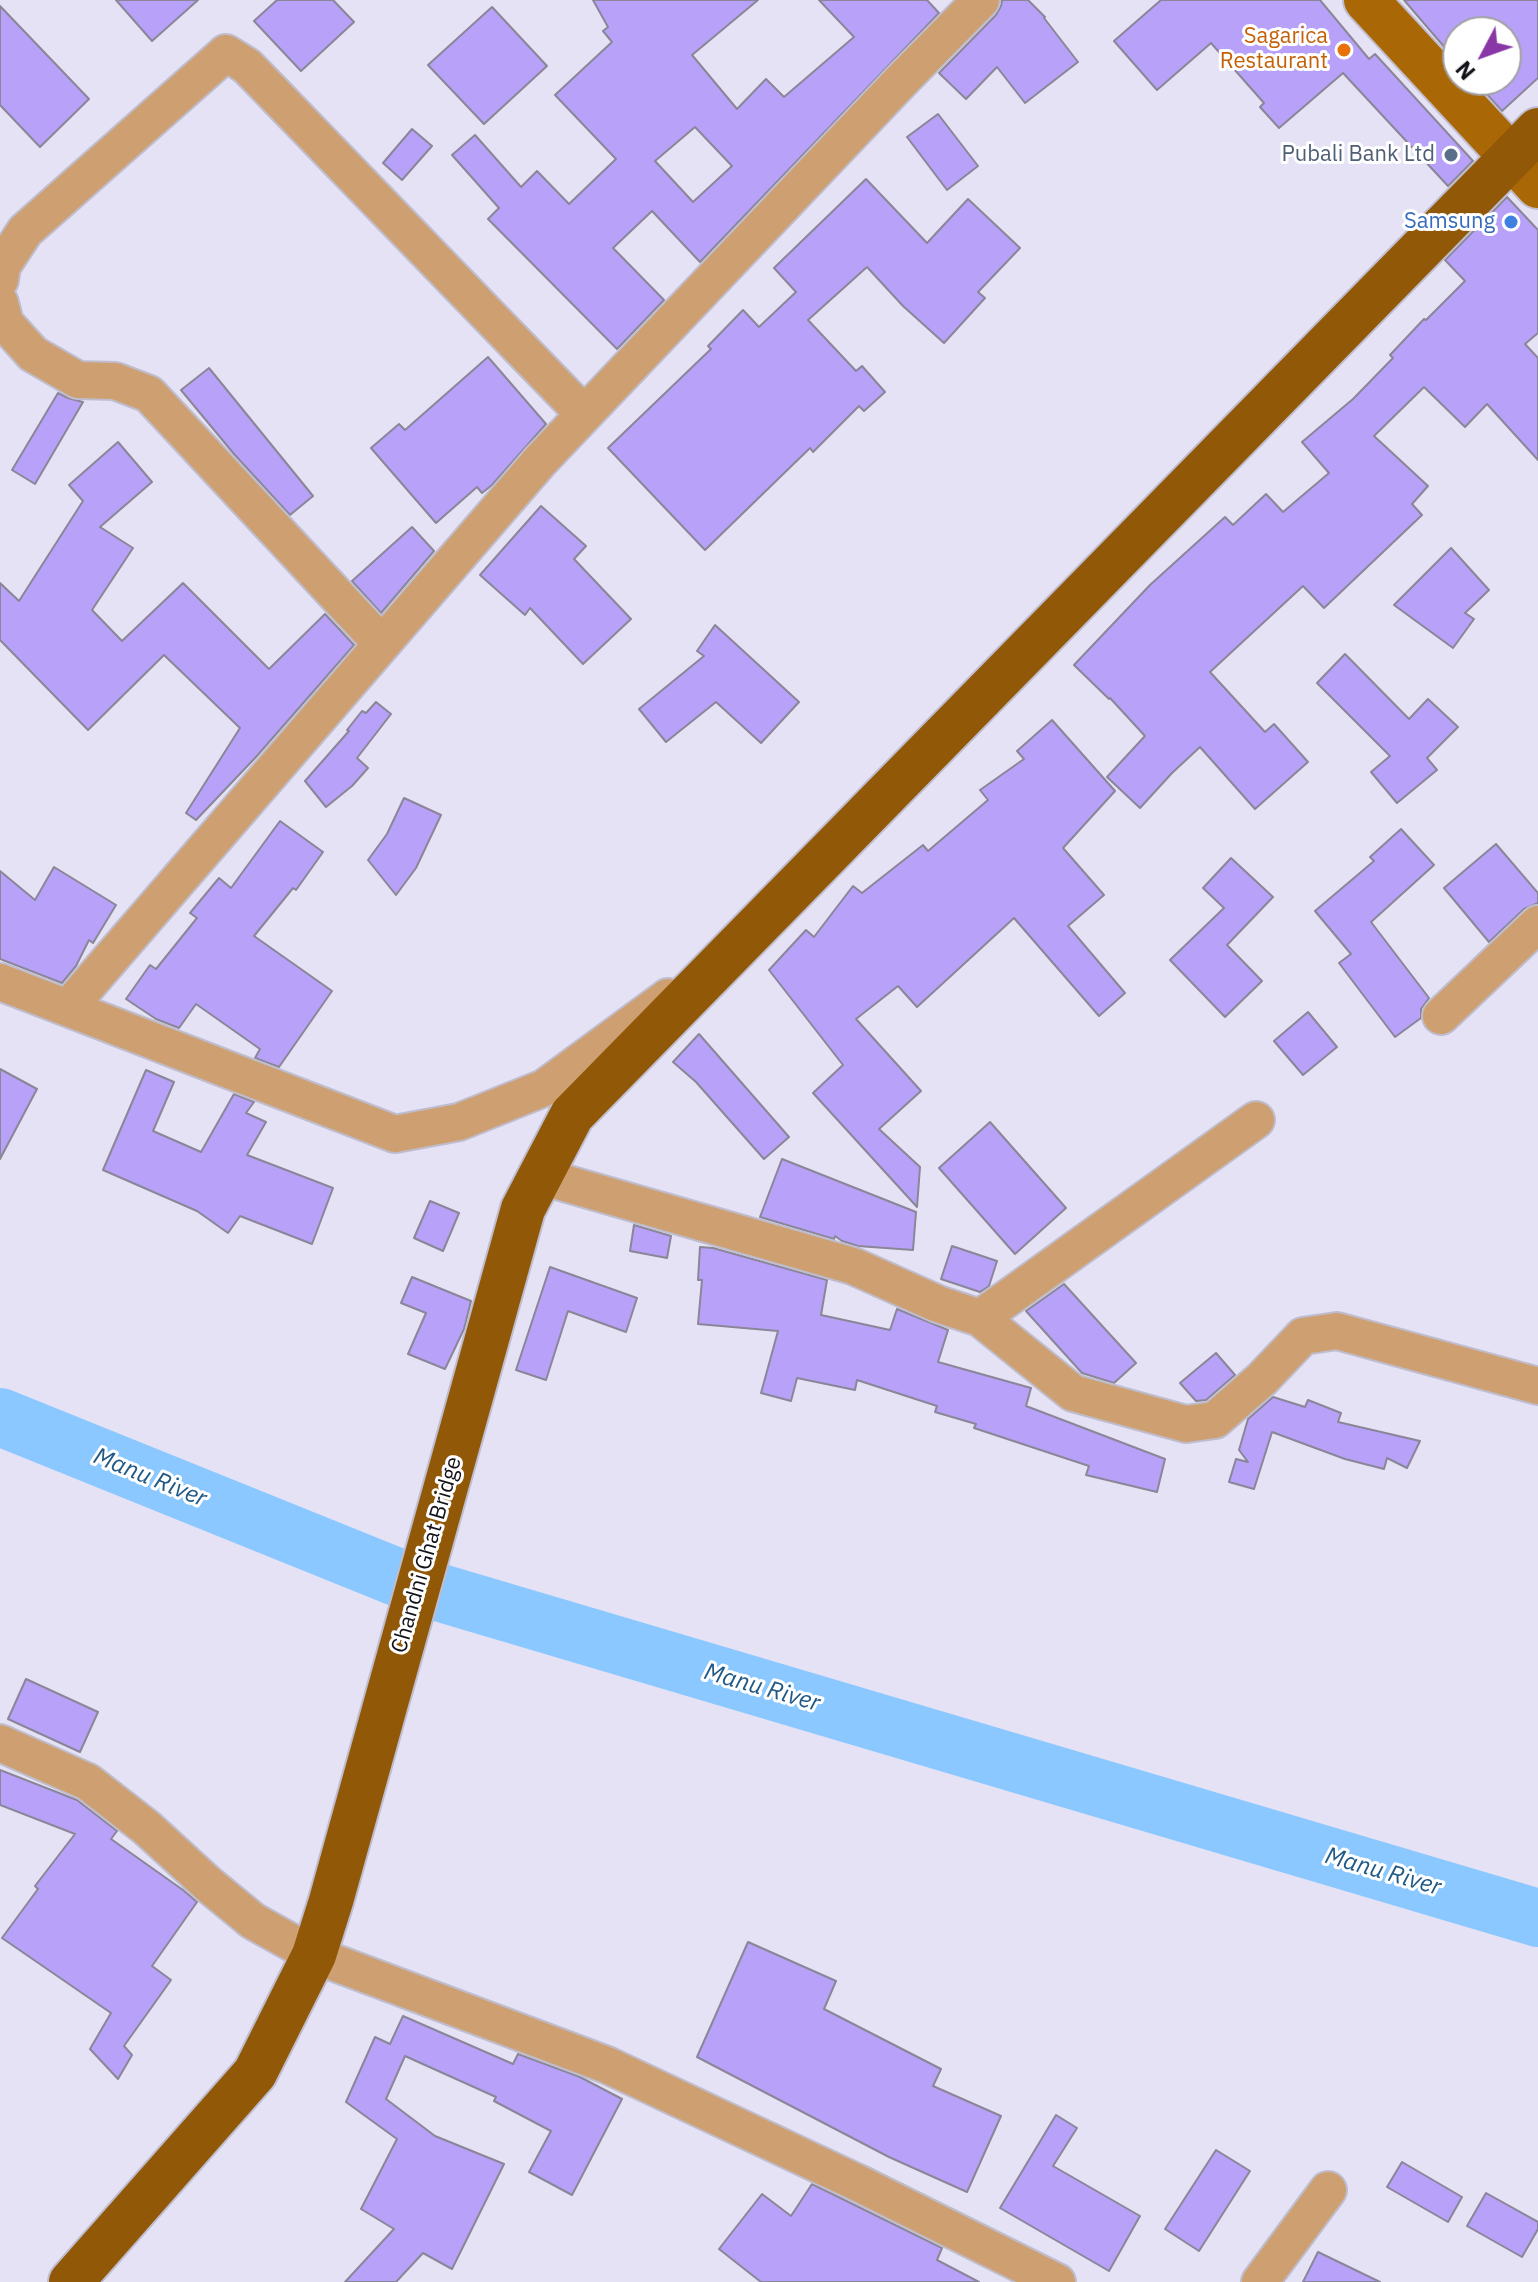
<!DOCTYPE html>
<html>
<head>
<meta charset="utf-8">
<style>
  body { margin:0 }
  #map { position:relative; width:1538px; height:2282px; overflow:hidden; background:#e5e2f5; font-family:"IBM Plex Sans",sans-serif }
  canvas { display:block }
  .north { position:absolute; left:1442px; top:16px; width:80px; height:80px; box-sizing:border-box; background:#fff; border:2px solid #a1a0a3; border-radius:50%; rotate:229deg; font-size:22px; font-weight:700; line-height:32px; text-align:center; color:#141219 }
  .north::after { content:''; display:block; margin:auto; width:28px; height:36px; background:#8937a6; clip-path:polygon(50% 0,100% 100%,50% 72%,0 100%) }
</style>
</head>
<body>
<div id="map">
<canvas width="1538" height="2282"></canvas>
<div class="north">N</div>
</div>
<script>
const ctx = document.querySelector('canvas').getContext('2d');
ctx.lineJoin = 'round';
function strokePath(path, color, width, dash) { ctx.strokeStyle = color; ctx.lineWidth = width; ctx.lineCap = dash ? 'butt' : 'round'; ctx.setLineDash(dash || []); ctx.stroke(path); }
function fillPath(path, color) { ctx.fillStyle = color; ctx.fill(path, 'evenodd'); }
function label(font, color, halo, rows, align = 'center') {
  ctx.font = font + ' "IBM Plex Sans",sans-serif'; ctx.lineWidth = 6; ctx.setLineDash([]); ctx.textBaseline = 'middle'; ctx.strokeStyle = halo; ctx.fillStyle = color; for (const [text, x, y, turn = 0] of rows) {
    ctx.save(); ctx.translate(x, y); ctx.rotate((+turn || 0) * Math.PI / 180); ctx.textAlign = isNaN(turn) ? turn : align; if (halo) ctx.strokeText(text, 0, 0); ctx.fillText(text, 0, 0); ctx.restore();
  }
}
strokePath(new Path2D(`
  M0 1417 424 1588 1538 1918`), '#8ac8ff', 58);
const building = new Path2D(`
  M116 0H198L152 41Z
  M277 0H333L354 22 301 71 254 21Z
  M593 0H758L692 55 737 109 766 79 784 97 854 37 819 0H927L939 13 700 262 652 211 613 248 664 300 617 349 488 219 499 208 452 155 475 135 521 187 537 171 569 204 616 159 555 95 612 42 603 31 608 27ZM695 127 732 166 693 202 655 161Z
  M1002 0H1028L1045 17 1044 18 1078 62 1025 103 997 67 966 99 939 73 996 15 1001 6Z
  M1161 0H1320L1369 59 1375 54 1473 161 1448 186 1343 73 1279 128 1260 107 1264 103 1211 43 1157 90 1114 41Z
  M1404 0H1538V78L1502 111 1474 80H1506V32H1458V63Z
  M0 6 89 99 40 147 0 105Z
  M492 7 547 66 484 124 428 65Z
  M938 114 978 166 947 190 907 137Z
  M412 129 432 146 402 180 383 163Z
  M866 179 927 243 968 199 1020 248 978 292 985 298 944 343 903 306 867 267 808 320 856 371 862 366 885 392 864 411 859 406 813 452 810 448 705 550 608 448 711 349 708 346 743 310 759 327 796 292 774 268Z
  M1507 197 1538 230V333L1525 344 1538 358V460L1487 404 1465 427 1424 387 1374 436 1428 486 1412 504 1422 515 1324 608 1303 586 1210 672 1265 732 1274 724 1308 762 1255 809 1200 747 1172 773 1140 808 1107 777 1145 736 1110 698 1109 699 1074 665 1150 585 1225 517 1233 525 1266 494 1283 512 1329 473 1302 442 1353 399 1393 358 1390 355 1424 319 1426 320 1465 281 1445 260Z
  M488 357 546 424 492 485 482 493 477 487 436 523 371 448 399 424 405 430Z
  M209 368 313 496 290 515 234 454 181 390Z
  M58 393 68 398 83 402 35 484 12 470Z
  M118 442 152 482 100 527 133 548 92 610 122 641 183 583 269 669 325 614 354 645 256 757 196 820 186 813 240 728 164 655 88 730 0 640V583L19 601 83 501 69 485Z
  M541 506 586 546 574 559 631 619 583 664 530 608 525 615 480 575Z
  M412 527 434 551 381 613 352 581Z
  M1451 548 1489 590 1465 613 1474 619 1453 648 1394 605Z
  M715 625 799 702 761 743 716 702 666 742 639 709 704 656 697 651Z
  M1345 654 1409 719 1428 699 1458 727 1427 758 1437 770 1397 803 1371 772 1390 756 1317 683Z
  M376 702 391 714 357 758 368 768 352 786 326 807 305 781 349 731 347 730 362 711 366 713Z
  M1052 720 1115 791 1063 848 1104 895 1068 926 1125 993 1099 1016 1014 918 917 1007 898 986 856 1019 921 1091 879 1129 920 1167 917 1207 813 1093 843 1065 769 970 806 930 814 937 853 886 862 893 923 845 928 851 988 800 980 790 1024 759 1017 751Z
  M404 798 441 815 416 868 396 895 368 860 387 834Z
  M280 821 323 852 296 890 293 888 254 936 332 991 279 1067 255 1058 260 1049 196 1004 179 1028 156 1019 126 999 150 965 156 969 197 918 190 913 219 878 231 888Z
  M1401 829 1434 865 1371 922 1429 998 1421 1009V1018L1395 1037 1339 963 1351 954 1315 911 1374 861 1370 857Z
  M1496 844 1538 893V903L1524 909 1489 942 1444 888Z
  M1231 858 1273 897 1227 945 1262 981 1225 1017 1170 960 1224 908 1203 888Z
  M54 867 116 905 93 943 89 940 76 966 62 983 0 959V871L35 900Z
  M1308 1012 1337 1047 1303 1075 1274 1041Z
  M699 1034 789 1137 764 1159 696 1082 673 1062Z
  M0 1069 37 1089 0 1159Z
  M146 1070 174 1082 153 1131 201 1152 234 1094 254 1102 246 1113 266 1122 247 1155 333 1188 312 1244 240 1216 228 1233 197 1211 103 1170Z
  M990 1122 1066 1208 1015 1254 939 1168Z
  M782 1159 916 1212 913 1250 858 1246 842 1241 835 1236 834 1239 760 1217Z
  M430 1201 459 1213 443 1251 414 1238Z
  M634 1225 671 1236 667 1258 630 1251Z
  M952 1246 997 1261 989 1286 980 1292 941 1279Z
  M700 1247 713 1248 827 1280 821 1315 890 1330 897 1309 948 1330 938 1362 1031 1388 1026 1406 1165 1459 1157 1492 1086 1475 1089 1466 974 1428 976 1424 935 1412 937 1406 857 1380 855 1390 797 1378 791 1401 761 1393 778 1331 698 1324 702 1280H698Z
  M550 1267 637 1298 626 1332 568 1311 546 1380 516 1370Z
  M412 1277 471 1301 464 1329 445 1369 408 1354 426 1313 401 1303Z
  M1064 1284 1136 1363 1114 1383 1082 1373 1026 1311Z
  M1216 1353 1235 1375 1206 1400 1196 1401 1180 1383Z
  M1273 1397 1305 1407 1308 1400 1341 1413 1338 1422 1420 1441 1407 1468 1387 1458 1384 1469 1345 1459 1272 1432 1254 1489 1229 1482 1236 1459 1248 1462 1239 1450 1248 1419Z
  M26 1679 98 1712 80 1752 8 1719Z
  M0 1770 77 1800 117 1831 111 1839 183 1890 197 1902 152 1966 171 1980 124 2046 132 2055 118 2079 90 2049 111 2013 2 1938 38 1889 35 1886 75 1834 0 1805Z
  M748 1942 836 1981 824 2009 941 2069 933 2086 1001 2116 967 2192 889 2157 697 2057Z
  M403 2016 513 2064 518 2054 580 2077 622 2099 572 2195 529 2172 551 2131 494 2101 496 2097 405 2056 386 2099 435 2136 504 2164 452 2269 423 2253 396 2282H345L394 2229 361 2209 397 2139 346 2102 375 2037 390 2044Z
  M1056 2115 1077 2128 1053 2166 1140 2216 1109 2271 1000 2208Z
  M1216 2150 1250 2171 1199 2251 1165 2229Z
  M1402 2162 1462 2197 1448 2222 1387 2187Z
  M812 2184 942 2248 937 2260 979 2282H761L719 2249 762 2194 791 2216Z
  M1486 2193 1538 2222V2229L1522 2257 1467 2226Z
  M1318 2252 1380 2282H1303Z`);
fillPath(building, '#b8a1f9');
strokePath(building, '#8a8698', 2);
const minor = new Path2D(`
  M0 280 2 266 25 231 226 53 247 66 584 414
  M0 303 5 323 33 354 78 380 115 381 149 394 382 644
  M0 982 395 1134 459 1122 544 1088 668 997
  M68 1008 540 461 903 79 981 0
  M1441 1016 1538 924
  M540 1176 853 1266 938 1304 980 1318 1073 1393 1186 1424 1215 1420 1262 1379 1303 1336 1337 1331 1538 1386
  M980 1318 1256 1120
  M0 1743 88 1782 147 1828 208 1884 253 1921 314 1955 607 2065 858 2183 1057 2282
  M1260 2282 1328 2190`);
const major = new Path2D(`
  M1366 0 1538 186`);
const highway = new Path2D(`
  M71 2282 255 2073 314 1955 331 1901 523 1209 572 1115 1538 130`);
strokePath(minor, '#bfbdcd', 40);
strokePath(major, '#bfbdcd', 48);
strokePath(highway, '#bfbdcd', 48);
strokePath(minor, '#cea071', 36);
strokePath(major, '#aa6705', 44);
strokePath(highway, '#915808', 44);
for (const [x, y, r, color] of [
  [1344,50,8,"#e8710a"],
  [1451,155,8,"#5c6f8a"],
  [1511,222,8,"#3f7fe0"]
]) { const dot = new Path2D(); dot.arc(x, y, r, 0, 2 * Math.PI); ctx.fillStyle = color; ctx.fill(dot); strokePath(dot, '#fff', 3); }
label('22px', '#c56008', '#fff', [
  ["Sagarica",1328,37],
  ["Restaurant",1328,62]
], 'right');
label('22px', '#4e5e75', '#fff', [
  ["Pubali Bank Ltd",1435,155]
], 'right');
label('22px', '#366cbe', '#fff', [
  ["Samsung",1495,222]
], 'right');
label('22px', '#141219', '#fff', [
  ["Chandni Ghat Bridge",427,1555,-74]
]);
label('italic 24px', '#215986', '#fff', [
  ["Manu River",150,1478,22],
  ["Manu River",762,1688,16],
  ["Manu River",1383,1872,16]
]);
</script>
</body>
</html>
